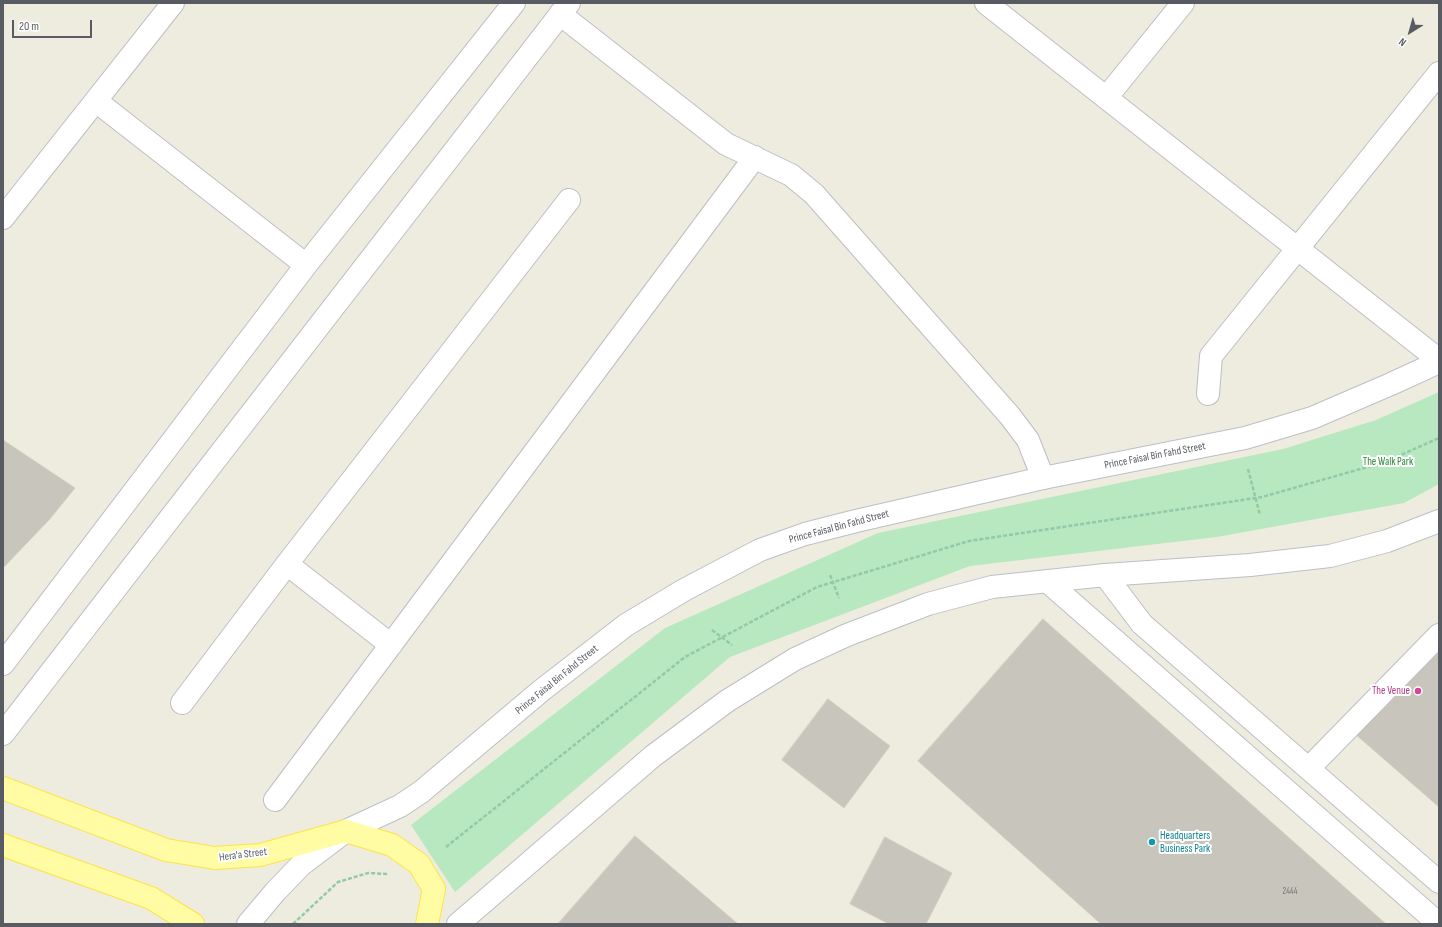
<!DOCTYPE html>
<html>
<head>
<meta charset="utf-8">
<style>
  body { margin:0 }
  #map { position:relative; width:1442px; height:927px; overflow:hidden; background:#eeecdf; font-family:"Sofia Sans Condensed",sans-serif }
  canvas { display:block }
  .frame { position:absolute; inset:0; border:4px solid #585c62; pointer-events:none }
  .north { position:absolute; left:1390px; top:12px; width:40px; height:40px; -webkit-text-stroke:3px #fff; paint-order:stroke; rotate:217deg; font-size:11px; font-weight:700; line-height:16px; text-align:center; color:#585c62 }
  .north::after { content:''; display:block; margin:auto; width:14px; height:18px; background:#585c62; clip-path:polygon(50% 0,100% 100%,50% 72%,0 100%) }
  .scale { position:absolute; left:12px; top:20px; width:80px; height:18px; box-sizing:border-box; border:2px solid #585c62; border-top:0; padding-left:5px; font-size:12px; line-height:14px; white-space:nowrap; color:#585c62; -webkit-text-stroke:3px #fff; paint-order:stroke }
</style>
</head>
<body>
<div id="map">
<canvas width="1442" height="927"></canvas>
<div class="frame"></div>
<div class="north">N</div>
<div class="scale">20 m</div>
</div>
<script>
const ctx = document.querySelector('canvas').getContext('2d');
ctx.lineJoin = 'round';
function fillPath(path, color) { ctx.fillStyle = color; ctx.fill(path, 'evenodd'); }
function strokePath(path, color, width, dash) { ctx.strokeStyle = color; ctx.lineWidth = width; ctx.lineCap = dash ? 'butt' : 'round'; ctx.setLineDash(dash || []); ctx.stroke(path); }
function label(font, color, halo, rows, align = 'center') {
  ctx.font = font + ' "Sofia Sans Condensed",sans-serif'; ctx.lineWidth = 4; ctx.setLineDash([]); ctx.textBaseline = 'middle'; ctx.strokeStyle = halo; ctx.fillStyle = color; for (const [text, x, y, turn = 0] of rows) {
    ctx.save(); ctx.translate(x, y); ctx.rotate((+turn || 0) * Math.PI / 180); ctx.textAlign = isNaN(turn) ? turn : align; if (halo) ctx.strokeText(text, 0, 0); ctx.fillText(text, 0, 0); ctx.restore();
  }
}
fillPath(new Path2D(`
  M1439 392V484L1404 503 1217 537 970 566 730 657 455 892 411 825 665 628 878 533 1283 449 1376 420Z`), '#b8e8bf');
const building = new Path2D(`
  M3 440 75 488 49 520 3 568Z
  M1043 619 1386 924H1101L918 761Z
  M1439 648V807L1354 733Z
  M828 699 890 746 844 808 782 760Z
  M635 836 738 924H558Z
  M885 837 952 873 926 924H889L850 904Z`);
fillPath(building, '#c8c6bc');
strokePath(building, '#d3cfbd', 1);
const minor = new Path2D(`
  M986 3 1439 360
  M560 14 726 144 791 175 814 194 1010 416 1028 440 1043 478
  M1106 98 1183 3
  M96 101 306 265
  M3 218 173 3
  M1208 394 1211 356 1439 73
  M1105 575 1142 624 1439 882
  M1048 582 1439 924
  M391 645 287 564 569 200
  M3 664 306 265 514 3
  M182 703 287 564
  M3 734 569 3
  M1309 768 1439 635
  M275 800 755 157`);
const secondary = new Path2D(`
  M248 924 275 892 301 865 346 831 400 806 421 792 542 690 626 625 684 590 760 550 805 534 856 521 1043 478 1245 438 1312 418 1391 384 1439 362
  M458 924 653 756 727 701 795 659 847 635 928 604 992 587 1105 575 1250 565 1330 556 1387 541 1439 521`);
const primary = new Path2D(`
  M3 788 166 850 215 858 260 855 346 831 392 845 419 864 434 889 427 924
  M3 845 151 898 193 924`);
strokePath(minor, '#bdbec5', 24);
strokePath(secondary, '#bcbfc7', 24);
strokePath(primary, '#ffe347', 24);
strokePath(new Path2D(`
  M1248 469 1260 515
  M830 575 839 598
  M712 630 732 645
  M446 847 685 657 817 587 969 541 1262 497 1385 462 1439 438
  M293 924 338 882 368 873 388 874`), '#91caa9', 2.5, [4, 2]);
strokePath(minor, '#fff', 22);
strokePath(secondary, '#fff', 22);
strokePath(primary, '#fffca3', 22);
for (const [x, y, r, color] of [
  [1418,691,4,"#d1479c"],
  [1152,842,4,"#0f9aa8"]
]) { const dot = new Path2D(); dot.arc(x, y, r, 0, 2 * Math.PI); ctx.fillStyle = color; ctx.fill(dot); strokePath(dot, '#fff', 1.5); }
label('9px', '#747678', null, [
  ["2444",1290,892]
]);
label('11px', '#585c62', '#fff', [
  ["Prince Faisal Bin Fahd Street",1155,456,-11],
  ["Prince Faisal Bin Fahd Street",839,527,-15],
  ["Prince Faisal Bin Fahd Street",557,680,-39],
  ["Hera'a Street",243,855,-7]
]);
label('11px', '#2c873c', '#fff', [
  ["The Walk Park",1388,462]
]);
label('11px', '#b23c85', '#fff', [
  ["The Venue",1410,691]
], 'right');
label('11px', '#0d838f', '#fff', [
  ["Headquarters",1160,836],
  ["Business Park",1160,849]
], 'left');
</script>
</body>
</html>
